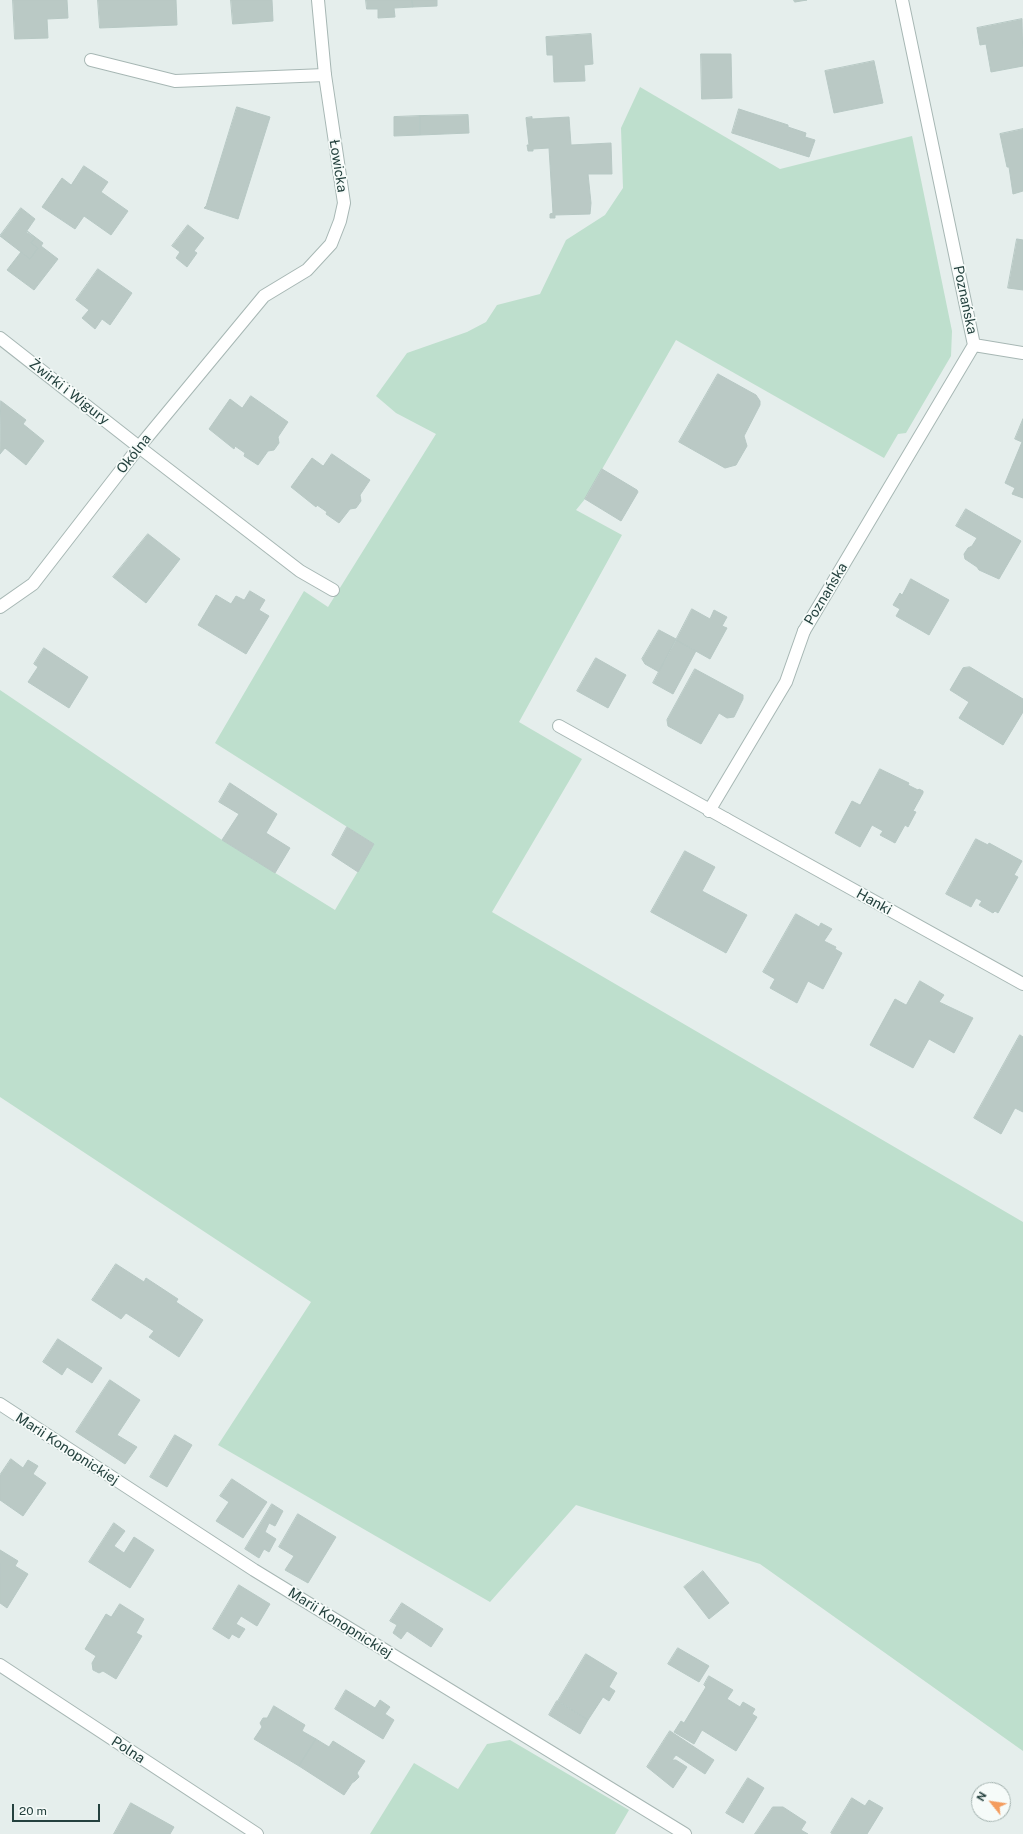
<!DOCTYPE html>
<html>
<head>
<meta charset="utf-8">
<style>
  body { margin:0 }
  #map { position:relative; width:1023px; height:1834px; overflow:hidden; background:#e5eeec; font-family:"Public Sans",sans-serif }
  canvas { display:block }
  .north { position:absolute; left:971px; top:1782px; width:40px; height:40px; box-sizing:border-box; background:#f6fbf9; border:1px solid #a2b1ae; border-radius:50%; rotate:300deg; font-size:11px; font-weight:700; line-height:16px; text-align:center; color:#24413e }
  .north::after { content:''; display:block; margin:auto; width:14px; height:18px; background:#f49c5e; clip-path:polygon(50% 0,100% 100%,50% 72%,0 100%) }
  .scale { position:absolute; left:12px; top:1804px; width:88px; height:18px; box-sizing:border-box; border:2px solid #24413e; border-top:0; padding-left:5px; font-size:12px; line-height:14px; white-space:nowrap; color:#24413e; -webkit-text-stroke:3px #f6fbf9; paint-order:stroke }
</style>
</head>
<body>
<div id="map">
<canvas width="1023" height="1834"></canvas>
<div class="north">N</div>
<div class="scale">20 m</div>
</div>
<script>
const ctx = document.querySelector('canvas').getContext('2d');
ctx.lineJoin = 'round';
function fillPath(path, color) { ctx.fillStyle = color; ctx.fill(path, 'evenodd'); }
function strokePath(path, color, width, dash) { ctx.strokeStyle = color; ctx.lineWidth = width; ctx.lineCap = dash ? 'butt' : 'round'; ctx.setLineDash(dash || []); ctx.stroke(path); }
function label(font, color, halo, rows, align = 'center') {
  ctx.font = font + ' "Public Sans",sans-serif'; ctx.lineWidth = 3.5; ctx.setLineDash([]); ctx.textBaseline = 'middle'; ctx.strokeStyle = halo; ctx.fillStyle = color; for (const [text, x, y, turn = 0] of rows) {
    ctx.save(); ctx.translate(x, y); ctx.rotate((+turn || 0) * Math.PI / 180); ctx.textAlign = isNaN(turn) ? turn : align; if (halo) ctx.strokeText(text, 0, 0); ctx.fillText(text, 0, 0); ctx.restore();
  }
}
fillPath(new Path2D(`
  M640 87 780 169 912 136 952 331 951 356 906 433 898 434 884 458 676 340 585 499 576 510 622 535 519 722 582 759 492 912 1023 1222V1751L760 1564 576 1505 490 1602 218 1445 311 1302 0 1097V690L222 840 335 910 374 844 215 743 304 591 328 607 436 434 396 413 376 396 407 353 467 332 486 322 497 305 540 294 566 240 605 215 623 188 621 128Z
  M510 1740 629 1810 615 1834H370L414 1763 458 1789 487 1744Z`), '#bedfcd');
const building = new Path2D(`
  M13 0H67L68 18 47 19 48 38 15 39Z
  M98 0H176L177 25 100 28Z
  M231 0H272L273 21 233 24Z
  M366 0H412L413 7 394 8 395 17 378 18V9H367Z
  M412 0H437V6L413 7Z
  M794 0H807L795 2Z
  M1022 19 1023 66 991 72 986 44 980 45 977 28Z
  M591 34 593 64 584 65 585 81 554 82 553 55H547L546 37Z
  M701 54H731L732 98 702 99Z
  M874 61 883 103 834 113 825 71Z
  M237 107 270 117 238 219 204 208 206 206Z
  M739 109 788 125V127L806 133 805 137 815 140 809 157 732 133Z
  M468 115 469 133 420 135V116Z
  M420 116V135L394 136V117Z
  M532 117V119L569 117 571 145 611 143 612 174H588L591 203 590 214 555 215V218H550V214L553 213 549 148 533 149V151H528L527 145H529L526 118Z
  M1023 129V191L1013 194 1009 167H1007L1000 134Z
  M84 166 108 182 101 192 128 211 111 235 84 216 75 229 42 207 62 178 71 185Z
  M21 208 35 219 26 232 35 238 31 243 38 248 30 259 0 236Z
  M188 225 204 238 194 251 197 253 187 267 176 258 180 252 172 246Z
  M27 231 43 243 41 246 58 259 34 290 7 270 21 252 30 259 38 248 31 243 35 238Z
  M1017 239 1023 240V290L1008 288Z
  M98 269 132 293 110 325 102 319 95 329 82 318 89 310 76 300Z
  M718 374 756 395 760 401V405L744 436 747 446 736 465 725 468 679 442Z
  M251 396 288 422 278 437 279 443 274 450 268 451 258 465 244 456 245 453 235 446 234 449 209 429 230 399 242 408Z
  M1 401 26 420 23 424 44 441 26 465 5 448 0 454Z
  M1023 419V498L1012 494 1015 488 1005 483 1022 442 1015 439Z
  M332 454 370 480 360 495 361 501 356 508 350 509 339 523 326 514 327 512 317 505 316 507 291 487 312 458 323 466Z
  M602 469 637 490 638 492 621 521 585 499Z
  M966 509 1021 541 999 579 979 570 977 567 965 559 964 554 968 548 972 546 977 538 956 526Z
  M148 534 180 559 146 603 113 577Z
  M911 579 949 600 929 635 896 616 900 609 893 605 900 593 902 595Z
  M250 591 265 600 259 610 269 616 246 654 198 625 216 595 231 604 236 596 244 600Z
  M692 609 710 619 714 610 727 617 722 626 727 628 710 659 676 640Z
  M659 630 676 639 659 672 645 664 642 659Z
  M676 640 696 651 673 694 653 683Z
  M44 648 88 677 69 708 28 682 38 667 34 664Z
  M596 658 626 675 608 708 577 691Z
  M970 667 1023 699V712L1003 745 959 718 969 702 950 690 963 668Z
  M695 669 743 695V699L734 717 727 718 719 713 701 744 668 726 667 720Z
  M880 769 909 783 908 785 918 790 919 789 923 791V793L913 811 916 812 908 827 905 825 895 843 880 835 883 831 872 825 860 847 835 833 852 801 860 805Z
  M230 783 277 814 266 833 290 848 275 873 222 840 239 814 219 802Z
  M347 827 374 844 358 872 332 855Z
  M976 839 988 845 989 843 1022 861 1014 875 1018 877 998 913 995 911 993 913 979 905 982 901 976 898 971 907 946 894Z
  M685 851 715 867 702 891 747 915 726 953 651 912Z
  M796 914 819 927 821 923 832 929 824 941 836 947 835 949 842 953 823 989 808 981 797 1003 770 988 775 979 763 972Z
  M920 981 944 995 939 1002 973 1018 954 1053 929 1039 913 1068 870 1045 895 999 906 1005Z
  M1020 1035 1023 1037V1112L1015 1108 1001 1134 974 1118Z
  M116 1264 144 1282 146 1278 178 1299 176 1302 203 1320 179 1357 149 1337 154 1331 126 1313 121 1319 92 1300Z
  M58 1339 102 1368 92 1383 67 1367 62 1375 43 1362Z
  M110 1380 140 1400 117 1435 137 1447 125 1464 76 1432Z
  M175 1435 192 1445 167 1487 150 1477Z
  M11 1459 23 1468 28 1460 38 1466 33 1474 46 1483 23 1516 0 1500V1475Z
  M232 1479 267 1502 243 1538 216 1521 229 1502 220 1496Z
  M272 1504 283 1511 275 1526 269 1523 265 1532 276 1539 269 1552 264 1549 259 1558 245 1549Z
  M298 1514 336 1537 308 1583 285 1570 294 1556 279 1547Z
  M114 1523 125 1531 114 1546 124 1553 134 1537 154 1550 130 1588 89 1562Z
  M0 1550 18 1561 15 1566 28 1574 7 1608 0 1603Z
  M703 1571 729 1603 709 1619 684 1587Z
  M239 1585 270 1604 257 1626 241 1616 236 1624 245 1629 239 1638 232 1634 229 1639 213 1629Z
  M402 1603 443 1629 431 1647 407 1631 401 1639 393 1633 397 1625 390 1621Z
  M120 1604 144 1619 136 1633 142 1636 116 1679 103 1671 99 1673 93 1670 92 1663 96 1656 85 1649 106 1614 111 1617Z
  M678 1648 709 1666 699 1682 668 1664Z
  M586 1654 617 1673 609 1687 615 1691 609 1701 603 1697 588 1720 558 1701Z
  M709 1676 733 1690 727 1699 740 1707 743 1702 755 1709 752 1714 757 1717 736 1751 702 1730 694 1744 674 1732 681 1721 684 1723 706 1687 704 1685Z
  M346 1690 375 1708 380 1700 390 1707 385 1714 394 1720 383 1739 335 1709Z
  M557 1701 588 1720 580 1734 549 1715Z
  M274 1706 305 1725 302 1731 316 1739 299 1766 254 1739 262 1727 260 1723 263 1718H267Z
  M670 1731 714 1760 705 1774 676 1755 672 1760H676L687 1767 673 1788 647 1767Z
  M316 1739 329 1747 333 1741 365 1761 357 1773 359 1777 355 1781 352 1783 344 1795 299 1766Z
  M748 1778 764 1788 743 1823 726 1813Z
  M852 1798 865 1806 869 1800 883 1808 867 1834H833L831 1833Z
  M131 1803 174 1827 170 1834H114Z
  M773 1807H783L806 1822 801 1830 808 1834H755Z`);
fillPath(building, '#bac9c5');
strokePath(building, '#b7c8c4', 1);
const service = new Path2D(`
  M91 60 175 81 325 75
  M139 447 300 571 333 590
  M559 726 726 819
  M709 811 786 682 804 631`);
const minor = new Path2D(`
  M0 338 139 447
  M974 345 1023 353
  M0 607 33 584 139 447 264 296 307 270 331 244 340 221 344 203 325 75 318 0
  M804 631 974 345 902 0
  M726 819 1023 984
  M0 1404 254 1570 685 1834
  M0 1665 257 1834`);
strokePath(service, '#a7b7b4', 14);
strokePath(minor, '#a7b7b4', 14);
strokePath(service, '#fff', 12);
strokePath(minor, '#fff', 12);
label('14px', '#24413e', '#f6fbf9', [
  ["Łowicka",338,166,81],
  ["Poznańska",965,300,78],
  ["Żwirki i Wigury",69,392,38],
  ["Okólna",134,454,-52],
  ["Poznańska",826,594,-59],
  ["Hanki",874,902,29],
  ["Marii Konopnickiej",67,1449,33],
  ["Marii Konopnickiej",340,1623,32],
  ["Polna",128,1750,33]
]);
</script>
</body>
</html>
